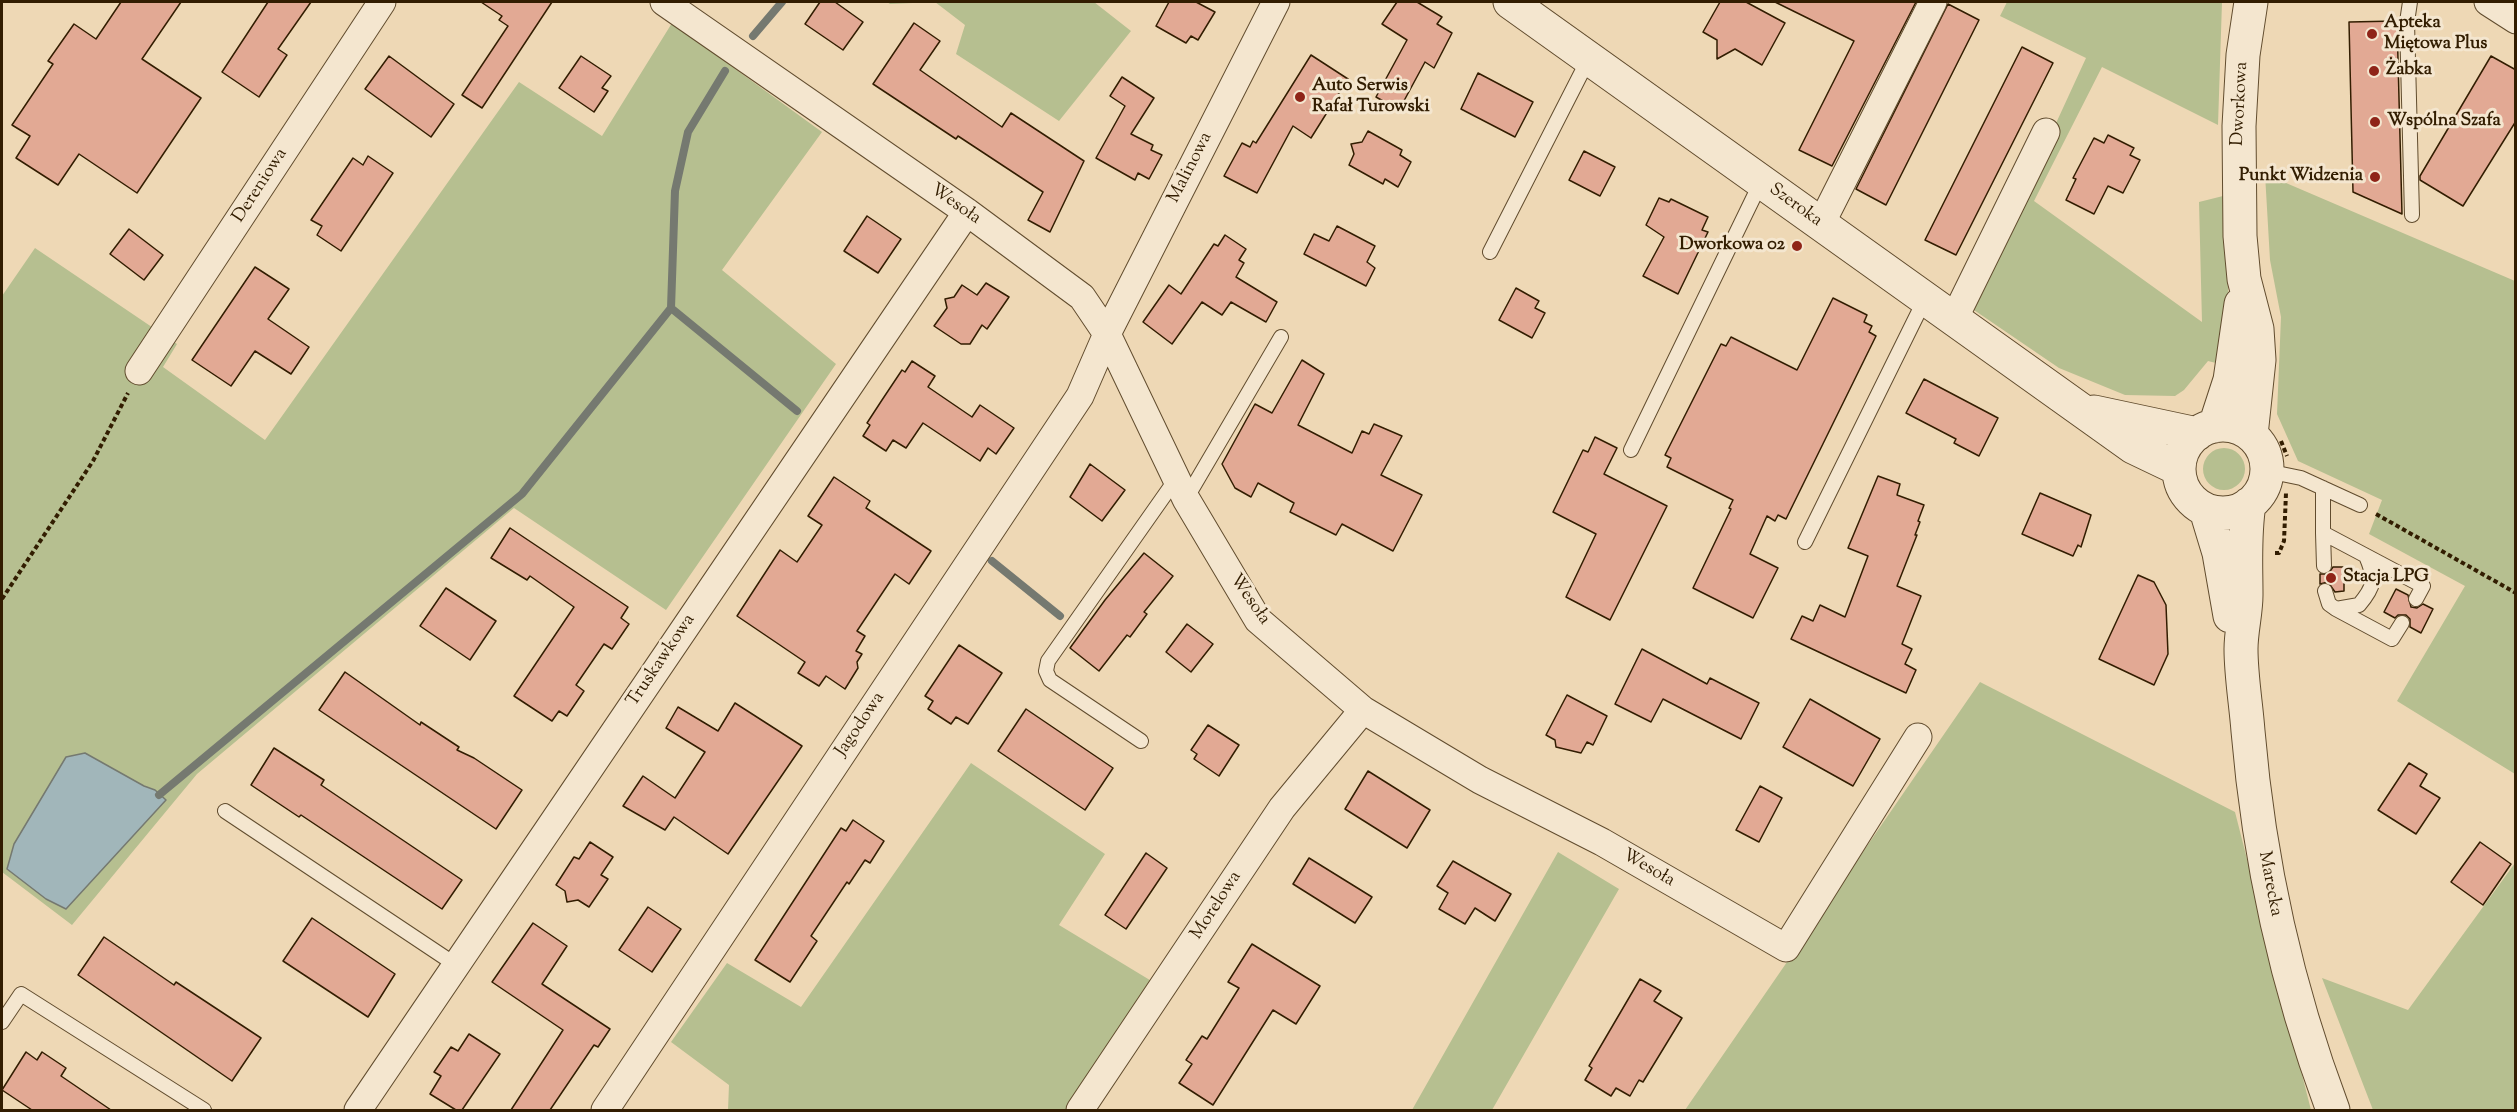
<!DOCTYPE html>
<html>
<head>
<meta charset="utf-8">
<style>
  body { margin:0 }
  #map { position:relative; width:2517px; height:1112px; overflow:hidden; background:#eed8b5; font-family:"Sorts Mill Goudy",serif }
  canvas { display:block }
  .frame { position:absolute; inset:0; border:3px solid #321d01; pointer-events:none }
</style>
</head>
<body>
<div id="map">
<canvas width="2517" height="1112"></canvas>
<div class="frame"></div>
</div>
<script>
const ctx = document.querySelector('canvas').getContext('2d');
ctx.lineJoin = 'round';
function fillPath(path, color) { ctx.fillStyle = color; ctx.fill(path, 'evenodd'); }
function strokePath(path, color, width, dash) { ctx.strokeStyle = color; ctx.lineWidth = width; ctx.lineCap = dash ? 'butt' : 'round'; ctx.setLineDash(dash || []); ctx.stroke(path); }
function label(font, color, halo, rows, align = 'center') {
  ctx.font = font + ' "Sorts Mill Goudy",serif'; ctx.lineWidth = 6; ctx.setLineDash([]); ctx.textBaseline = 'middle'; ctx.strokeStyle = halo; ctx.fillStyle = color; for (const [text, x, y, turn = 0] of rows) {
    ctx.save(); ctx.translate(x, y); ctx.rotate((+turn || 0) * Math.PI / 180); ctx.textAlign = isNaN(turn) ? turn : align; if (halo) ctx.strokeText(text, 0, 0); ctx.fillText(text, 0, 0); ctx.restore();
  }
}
fillPath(new Path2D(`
  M887 2H1094L1131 31 1059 121 956 54 965 25 935 2 890 4Z
  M2007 2H2222L2218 125 2102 67 2034 201 2202 322 2199 202 2223 196 2229 306 2224 365 2208 361 2184 390 2175 396 2125 395 2059 368 1971 308 2086 58 2000 16Z
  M672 23 822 132 722 270 836 364 666 610 514 508 197 774 72 925 2 872V296L35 248 177 344 163 367 265 440 519 82 602 136Z
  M2265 174 2515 281V774L2397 701 2465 586 2369 534 2382 500 2298 461 2277 414 2281 317 2270 260Z
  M2203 469a21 21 0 1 1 42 0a21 21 0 1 1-42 0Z
  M1980 682 2235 812 2311 1110H1685Z
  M971 763 1105 854 1059 925 1163 988 1084 1110H728L729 1085 671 1042 727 963 801 1007Z
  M1558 852 1619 889 1492 1110H1412Z
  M2515 863V1110H2373L2322 978 2408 1010Z`), '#b6bf90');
const water = new Path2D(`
  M85 753 144 786 155 790 166 800 66 909 46 899 7 869 14 844 66 757Z`);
fillPath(water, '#a1b6ba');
strokePath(water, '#757970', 1.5);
strokePath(new Path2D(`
  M753 36 782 2
  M671 308 797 411
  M992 561 1060 616
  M159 795 522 494 671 308 675 191 688 132 725 71`), '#757970', 8);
const building = new Path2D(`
  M121 2H181L142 59 201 98 137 193 79 154 58 185 16 158 30 136 12 125 53 64 48 61 74 24 96 39Z
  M268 2H311L278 49 287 55 259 97 222 72Z
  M481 2H552L482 108 462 95 508 26 499 20 502 16Z
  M820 2H835L863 22 843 50 805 24Z
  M1169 2H1196L1215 12 1198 40 1191 36 1186 43 1156 26Z
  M1397 2H1417L1442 17 1437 24 1452 33 1434 68 1425 62 1399 110 1376 97 1407 40 1382 24Z
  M1720 2H1746L1785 23 1762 65 1735 49 1717 59V40L1703 32Z
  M1775 2H1916L1832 166 1799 150 1854 41Z
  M1948 4 1979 20 1886 205 1856 189Z
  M2397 21 2402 214 2353 192 2349 22Z
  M914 23 940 41 920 70 1002 127 1011 113 1084 161 1050 232 1028 220 1043 192 958 136 956 139 873 84Z
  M2022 47 2053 63 1956 255 1925 240Z
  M1311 55 1348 79 1311 138 1293 126 1257 193 1224 176 1242 143 1250 147 1253 141 1256 143Z
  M389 56 454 104 431 137 365 89Z
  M581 56 611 76 602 88 608 91 594 112 559 88Z
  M2491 56 2516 70V121L2463 206 2420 180V176Z
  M1478 73 1533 102 1515 137 1461 109Z
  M1122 77 1154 98 1131 134 1153 145 1151 150 1162 155 1149 179 1138 173 1135 180 1096 158 1125 106 1110 96Z
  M1368 131 1402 150 1400 155 1411 162 1398 187 1385 179 1383 184 1349 165 1354 154 1351 144 1362 142Z
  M2108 135 2134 148 2130 155 2140 160 2123 193 2108 186 2094 214 2066 200 2076 179 2073 178 2094 138 2104 143Z
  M1584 151 1615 167 1600 196 1569 180Z
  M368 156 393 173 341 251 317 235 322 226 311 220 353 158 363 165Z
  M1659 198 1669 202 1671 199 1708 217 1702 230 1708 232 1678 294 1643 276 1664 237 1646 225Z
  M867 216 901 239 878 273 844 251Z
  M1337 226 1375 246 1367 262 1375 268 1366 286 1304 254 1314 234 1329 241Z
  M129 229 163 255 144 280 110 254Z
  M1225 235 1246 249 1239 260 1244 263 1236 277 1277 302 1266 322 1231 302 1222 315 1202 302 1172 344 1143 322 1169 285 1181 294 1214 244 1218 246Z
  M255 267 289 289 268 319 309 347 291 374 255 351 231 386 192 360Z
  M986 283 1009 297 987 329 982 325 970 344H961L934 326 947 308 945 299 954 297 962 285 977 295Z
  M1516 288 1539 301 1535 308 1545 313 1532 338 1499 320Z
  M1833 298 1867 315 1864 322 1872 326 1869 332 1876 336 1786 519 1778 515 1775 521 1767 516 1750 554 1778 568 1753 618 1693 588 1731 509 1729 508 1733 500 1667 467 1671 458 1665 455 1721 344 1726 346 1731 337 1797 370Z
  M1302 360 1324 374 1298 425 1352 453 1362 431 1369 434 1374 424 1402 436 1381 475 1422 495 1393 551 1342 524 1336 535 1290 512 1294 503 1258 483 1251 497 1235 488 1222 464 1255 404 1272 413Z
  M912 361 935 376 928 387 972 417 980 405 1014 428 996 454 988 448 980 461 923 423 906 448 893 440 886 451 863 436 870 425 867 423 882 400 902 370 905 372Z
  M1924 379 1998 418 1979 456 1954 443 1956 439 1906 413Z
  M1595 437 1617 448 1604 474 1667 506 1610 620 1566 597 1596 534 1553 512 1583 450 1588 452Z
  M1090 464 1125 490 1102 521 1070 497Z
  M1878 476 1900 484 1897 495 1924 505 1918 521 1920 522 1915 535H1917L1897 586 1921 596 1902 644 1912 649 1905 664 1916 670 1906 693 1791 639 1802 616 1813 621 1820 605 1845 617 1868 556 1848 548Z
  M834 477 870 501 866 508 931 551 909 584 895 574 857 631 865 636 856 651 862 654 857 662 858 668 845 689 826 676 819 686 798 673 805 662 737 616 780 550 797 562 822 525 808 516Z
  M2040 493 2091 515 2081 547 2078 545 2073 556 2022 534Z
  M510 528 628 607 621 618 629 624 612 649 604 644 576 685 584 691 567 716 559 711 552 721 514 696 574 607 530 576 527 580 491 558Z
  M1144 553 1173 576 1144 612 1147 614 1130 637 1127 635 1099 671 1070 648 1105 600Z
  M2333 567H2344V591L2335 592 2328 582 2320 584V574H2328Z
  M2138 575 2154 582 2166 605 2168 654 2154 685 2099 659Z
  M446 588 496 621 470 660 420 626Z
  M2396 589 2408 595 2411 607 2417 608 2423 604 2433 609 2421 633 2410 627V619L2406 615H2398L2395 618 2384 612Z
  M1187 624 1213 644 1191 672 1166 652Z
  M959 645 1002 673 968 724 956 717 951 724 928 709 933 701 925 696Z
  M1642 649 1707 684 1710 678 1759 703 1741 739 1663 699 1651 722 1615 704Z
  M345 672 420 725 421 722 459 747 457 750 474 758 522 790 496 829 319 710Z
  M1567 695 1607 716 1593 745 1587 742 1581 753 1556 747 1555 740 1546 735Z
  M1810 699 1880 739 1853 786 1783 747Z
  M735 703 802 746 728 854 674 817 665 830 623 806 643 776 675 798 705 752 666 728 678 707 718 731Z
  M1026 709 1113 768 1085 810 998 751Z
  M1208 725 1239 745 1219 776 1194 759 1197 754 1191 750Z
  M274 748 324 780 321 785 462 880 442 909 301 815 299 817 251 785Z
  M2409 763 2427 774 2420 786 2440 798 2416 834 2378 810Z
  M1368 771 1430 810 1407 848 1345 809Z
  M1760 786 1782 798 1759 842 1736 830Z
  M853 820 884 841 870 863 865 860 849 884 847 882 811 936 817 941 790 982 755 960 841 828 846 831Z
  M590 842 613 857 601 875 608 879 589 907 578 900 567 902 565 891 556 885 574 857 579 859Z
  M2480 842 2511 864 2483 905 2451 882Z
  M1146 853 1167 868 1126 929 1105 915Z
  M1309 858 1372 897 1355 923 1293 884Z
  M1453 861 1511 894 1495 921 1475 908 1465 924 1439 909 1448 893 1437 886Z
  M648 907 681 929 652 972 619 950Z
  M312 918 395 974 368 1017 283 961Z
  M533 923 567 946 542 984 610 1029 598 1047 594 1045 550 1110H511L563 1030 492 982Z
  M104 937 174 985 176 982 261 1038 232 1081 78 975Z
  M1252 944 1320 986 1296 1024 1273 1010 1213 1105 1179 1083 1192 1064 1186 1060 1202 1036 1207 1039 1239 988 1228 982Z
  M1640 979 1661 991 1654 1001 1682 1018 1643 1082 1639 1080 1630 1096 1616 1088 1611 1096 1585 1080 1592 1068 1589 1066Z
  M469 1034 500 1054 462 1110H456L430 1094 441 1076 434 1072 451 1047 458 1051Z
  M26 1052 37 1060 42 1052 66 1068 61 1076 111 1110H32L2 1090Z`);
fillPath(building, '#e2a994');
strokePath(building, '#321d01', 1.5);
const service = new Path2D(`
  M2410 2 2407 22 2412 215
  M1490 252 1589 58
  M1631 450 1761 182
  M2267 471 2301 478 2360 505
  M2323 488V533
  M1186 499 1281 337
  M1805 542 1925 299
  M2324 566 2323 533 2423 586 2416 599
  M2325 591 2329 604 2336 609 2392 639 2402 623
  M2336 609 2359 605C2375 586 2376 579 2366 556
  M1141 741 1050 680 1046 671 1048 661 1176 479
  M225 811 456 965
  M2 1022 21 994 204 1110`);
const minor = new Path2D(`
  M664 2 967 212 1082 297 1107 334 1186 499 1258 620 1363 710 1480 780 1602 842 1786 948 1918 737
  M2488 2 2516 20
  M1821 224 1933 2
  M1954 319 2046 132
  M139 371 382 2
  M358 1110 967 212
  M605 1110 1080 396 1107 334 1276 2
  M1080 1110 1282 808 1363 710`);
const tertiary = new Path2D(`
  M1510 2 2133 447 2179 469
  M2094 412 2197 434
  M2179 469a44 44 0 1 1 88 0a44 44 0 1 1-88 0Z
  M2215 426 2230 380 2241 304
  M2251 435 2259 360 2257 329 2244 279 2240 236 2239 126 2243 55 2251 2
  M2249 504C2244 535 2246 564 2246 595 2246 613 2241 631 2241 649 2241 676 2246 704 2248 731 2259 862 2287 988 2333 1110
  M2206 510 2219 553 2230 616`);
strokePath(service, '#614c2e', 16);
strokePath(minor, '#614c2e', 29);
strokePath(tertiary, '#614c2e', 35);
strokePath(new Path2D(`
  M2281 441 2287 456
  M2376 514 2516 593
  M2275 553H2279L2284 541 2286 493
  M2 599 93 461 128 393`), '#321d01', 4, [4.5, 3]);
strokePath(service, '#f4e6cf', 14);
strokePath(minor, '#f4e6cf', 27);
strokePath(tertiary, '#f4e6cf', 33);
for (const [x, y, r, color] of [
  [2372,34,6,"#8f2418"],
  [2374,71,6,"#8f2418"],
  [1300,97,6,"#8f2418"],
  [2375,122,6,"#8f2418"],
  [2375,177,6,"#8f2418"],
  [1797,246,6,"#8f2418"],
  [2331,578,6,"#8f2418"]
]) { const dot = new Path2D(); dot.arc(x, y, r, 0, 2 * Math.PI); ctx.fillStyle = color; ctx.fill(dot); strokePath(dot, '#f4e6cf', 2); }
label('bold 18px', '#321d01', '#f4e6cf', [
  ["Apteka",2384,24],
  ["Miętowa Plus",2384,45],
  ["Żabka",2386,71],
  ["Auto Serwis",1312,87],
  ["Rafał Turowski",1312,108],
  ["Wspólna Szafa",2387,122],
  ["Punkt Widzenia",2363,177,"right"],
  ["Dworkowa 02",1785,246,"right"],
  ["Stacja LPG",2343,578]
], 'left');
label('18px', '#321d01', '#f4e6cf', [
  ["Dworkowa",2241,104,-87],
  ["Malinowa",1191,168,-63],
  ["Dereniowa",261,186,-57],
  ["Wesoła",955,205,35],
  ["Szeroka",1795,206,36],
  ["Wesoła",1249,600,55],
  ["Truskawkowa",662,661,-56],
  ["Jagodowa",861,725,-56],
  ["Wesoła",1648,869,30],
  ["Marecka",2269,884,79],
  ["Morelowa",1217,906,-57]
]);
</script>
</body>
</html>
